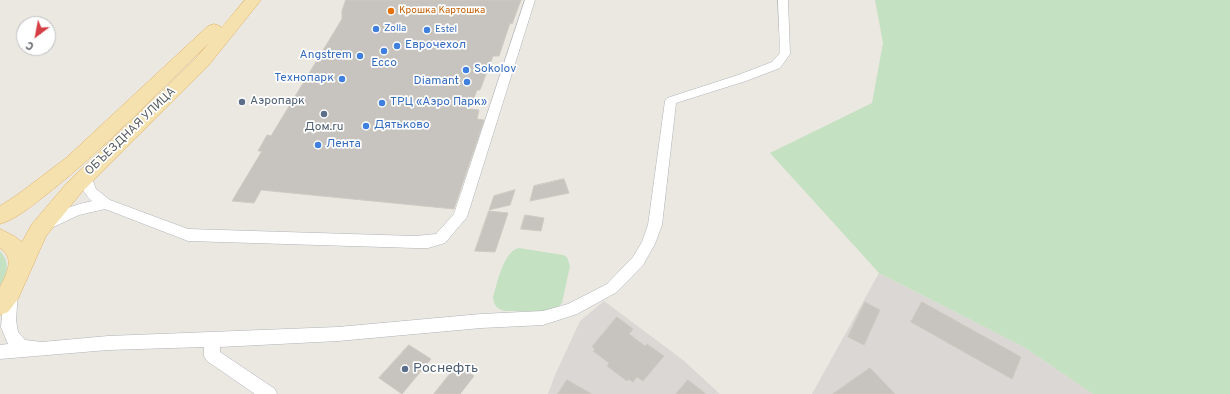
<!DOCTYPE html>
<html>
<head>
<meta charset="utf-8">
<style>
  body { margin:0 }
  #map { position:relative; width:1230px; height:394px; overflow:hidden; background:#ebe8e2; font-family:Overpass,sans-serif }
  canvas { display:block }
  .north { position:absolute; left:16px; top:16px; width:40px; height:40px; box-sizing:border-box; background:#fff; border:1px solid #bdbfc0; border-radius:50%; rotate:212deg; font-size:11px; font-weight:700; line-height:16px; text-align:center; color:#5a5e61 }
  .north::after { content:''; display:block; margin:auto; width:14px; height:18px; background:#d53e44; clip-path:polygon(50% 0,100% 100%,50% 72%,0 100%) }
</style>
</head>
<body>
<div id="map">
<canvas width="1230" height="394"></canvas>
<div class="north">С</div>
</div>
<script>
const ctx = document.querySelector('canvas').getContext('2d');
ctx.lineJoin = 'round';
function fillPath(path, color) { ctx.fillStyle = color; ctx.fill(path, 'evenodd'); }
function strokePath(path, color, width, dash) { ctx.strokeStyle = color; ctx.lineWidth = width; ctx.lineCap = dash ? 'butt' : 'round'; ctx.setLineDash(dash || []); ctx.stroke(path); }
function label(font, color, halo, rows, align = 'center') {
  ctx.font = font + ' Overpass,sans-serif'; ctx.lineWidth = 3.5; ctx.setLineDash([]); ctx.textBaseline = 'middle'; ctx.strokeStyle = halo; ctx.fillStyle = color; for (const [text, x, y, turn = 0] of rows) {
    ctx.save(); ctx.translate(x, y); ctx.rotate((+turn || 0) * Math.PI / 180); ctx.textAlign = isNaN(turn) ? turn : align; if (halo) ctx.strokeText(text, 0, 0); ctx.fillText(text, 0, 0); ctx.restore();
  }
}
fillPath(new Path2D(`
  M879 273 1024 347 1093 394H812Z
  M604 301 683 360 720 394H548L555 375 580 321Z`), '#dad7d4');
fillPath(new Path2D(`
  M875 0H1230V394H1093L1024 347 879 273 770 153 872 103 883 43Z
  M519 248 563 255 567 257 570 266 562 303C553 315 520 311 505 311 496 309 494 305 493 297 497 284 504 250 519 248Z
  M0 251C11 263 7 275 0 288Z`), '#c4e1c1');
const building = new Path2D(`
  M346 0H521L512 24 510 23 499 56H493L480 90H477L470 109 479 110 477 119 484 120 454 209 261 190 254 203 232 201 262 151H258L267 135 271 136 342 19V11Z
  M564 179 569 193 530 201 534 186Z
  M515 190 510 205 489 210 494 196Z
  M489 211 508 213 495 252 475 251Z
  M525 215 544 218 541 231 521 229Z
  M865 302 880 310 864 345 848 337Z
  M922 302 1021 357 1012 379 911 322Z
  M617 317 633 329 629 334 645 346 647 344 664 356 643 381 637 377 633 382 628 379 627 381 607 366 609 363 593 351 595 349 592 347Z
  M409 345 431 359 402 394 379 378Z
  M457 365 474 376 460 394H434Z
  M870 368 895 394H833Z
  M567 380 592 394H558Z
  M688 380 706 394H676Z`);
fillPath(building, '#c7c3bf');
strokePath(building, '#cfc9c1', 1);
const minor = new Path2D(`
  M525 0H535L467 217 445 243 428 248H415L188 241 105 209 79 215 47 230 42 229 40 225C47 213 78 204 92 201 85 195 77 182 82 173L86 171 90 173 96 189 110 200 188 229 415 236 436 234 454 214Z
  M778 0H788L790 54 780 68 746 81 676 103 662 225 655 244 643 265 617 292 577 314 543 325 481 328 338 341 220 347V352L275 389 277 394H255L207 361 204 356V347L108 350 0 359V345L8 344 1 327 4 292 6 288 11 286 16 288 18 292 16 320 18 332 25 340 42 342 108 336 338 327 481 314 543 311 568 304 607 284 633 257 642 242 648 225 665 101 667 98 738 75 772 62 780 53Z`);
const primary = new Path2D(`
  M245 0H261L208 66 81 193 46 236 18 299 8 312 0 315C0 307 0 294 0 287 6 274 16 259 0 248V229L14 236 22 242 32 224 67 183 196 58 209 43C157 93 107 146 51 191 35 203 19 218 0 224V206L17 195 66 158 208 26 214 24 220 26 221 28Z`);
strokePath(minor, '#afb3b6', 1);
strokePath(primary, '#e1b066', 1);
fillPath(minor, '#fff');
fillPath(primary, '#f5e1ad');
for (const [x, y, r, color] of [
  [391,11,4,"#e8710a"],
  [376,29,4,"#3f7fe0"],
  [427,30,4,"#3f7fe0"],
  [397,46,4,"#3f7fe0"],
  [384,51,4,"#3f7fe0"],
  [360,56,4,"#3f7fe0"],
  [466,70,4,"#3f7fe0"],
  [342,79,4,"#3f7fe0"],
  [467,82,4,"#3f7fe0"],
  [242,102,4,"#5c6f8a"],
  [382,103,4,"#3f7fe0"],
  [324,114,4,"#5c6f8a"],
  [366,126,4,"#3f7fe0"],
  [318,145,4,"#3f7fe0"],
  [405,369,4,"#5c6f8a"]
]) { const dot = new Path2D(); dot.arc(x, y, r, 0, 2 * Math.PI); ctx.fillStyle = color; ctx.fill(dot); strokePath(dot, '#fff', 1.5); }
label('10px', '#c56008', '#fff', [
  ["Крошка Картошка",399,11]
], 'left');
label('10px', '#366cbe', '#fff', [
  ["Zolla",384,29],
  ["Estel",435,30]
], 'left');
label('12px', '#366cbe', '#fff', [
  ["Еврочехол",405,46],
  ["Angstrem",352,56,"right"],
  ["Ecco",384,64,"center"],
  ["Sokolov",474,70],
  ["Технопарк",334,79,"right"],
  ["Diamant",459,82,"right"],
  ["ТРЦ «Аэро Парк»",390,103],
  ["Дятьково",374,126],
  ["Лента",326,145]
], 'left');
label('12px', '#4e5e75', '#fff', [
  ["Аэропарк",250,102],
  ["Дом.ru",324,128,"center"]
], 'left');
label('12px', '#5a5e61', '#fff', [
  ["ОБЪЕЗДНАЯ УЛИЦА",131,132,-44]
]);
label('14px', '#4e5e75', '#fff', [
  ["Роснефть",413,369]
], 'left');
</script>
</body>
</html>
